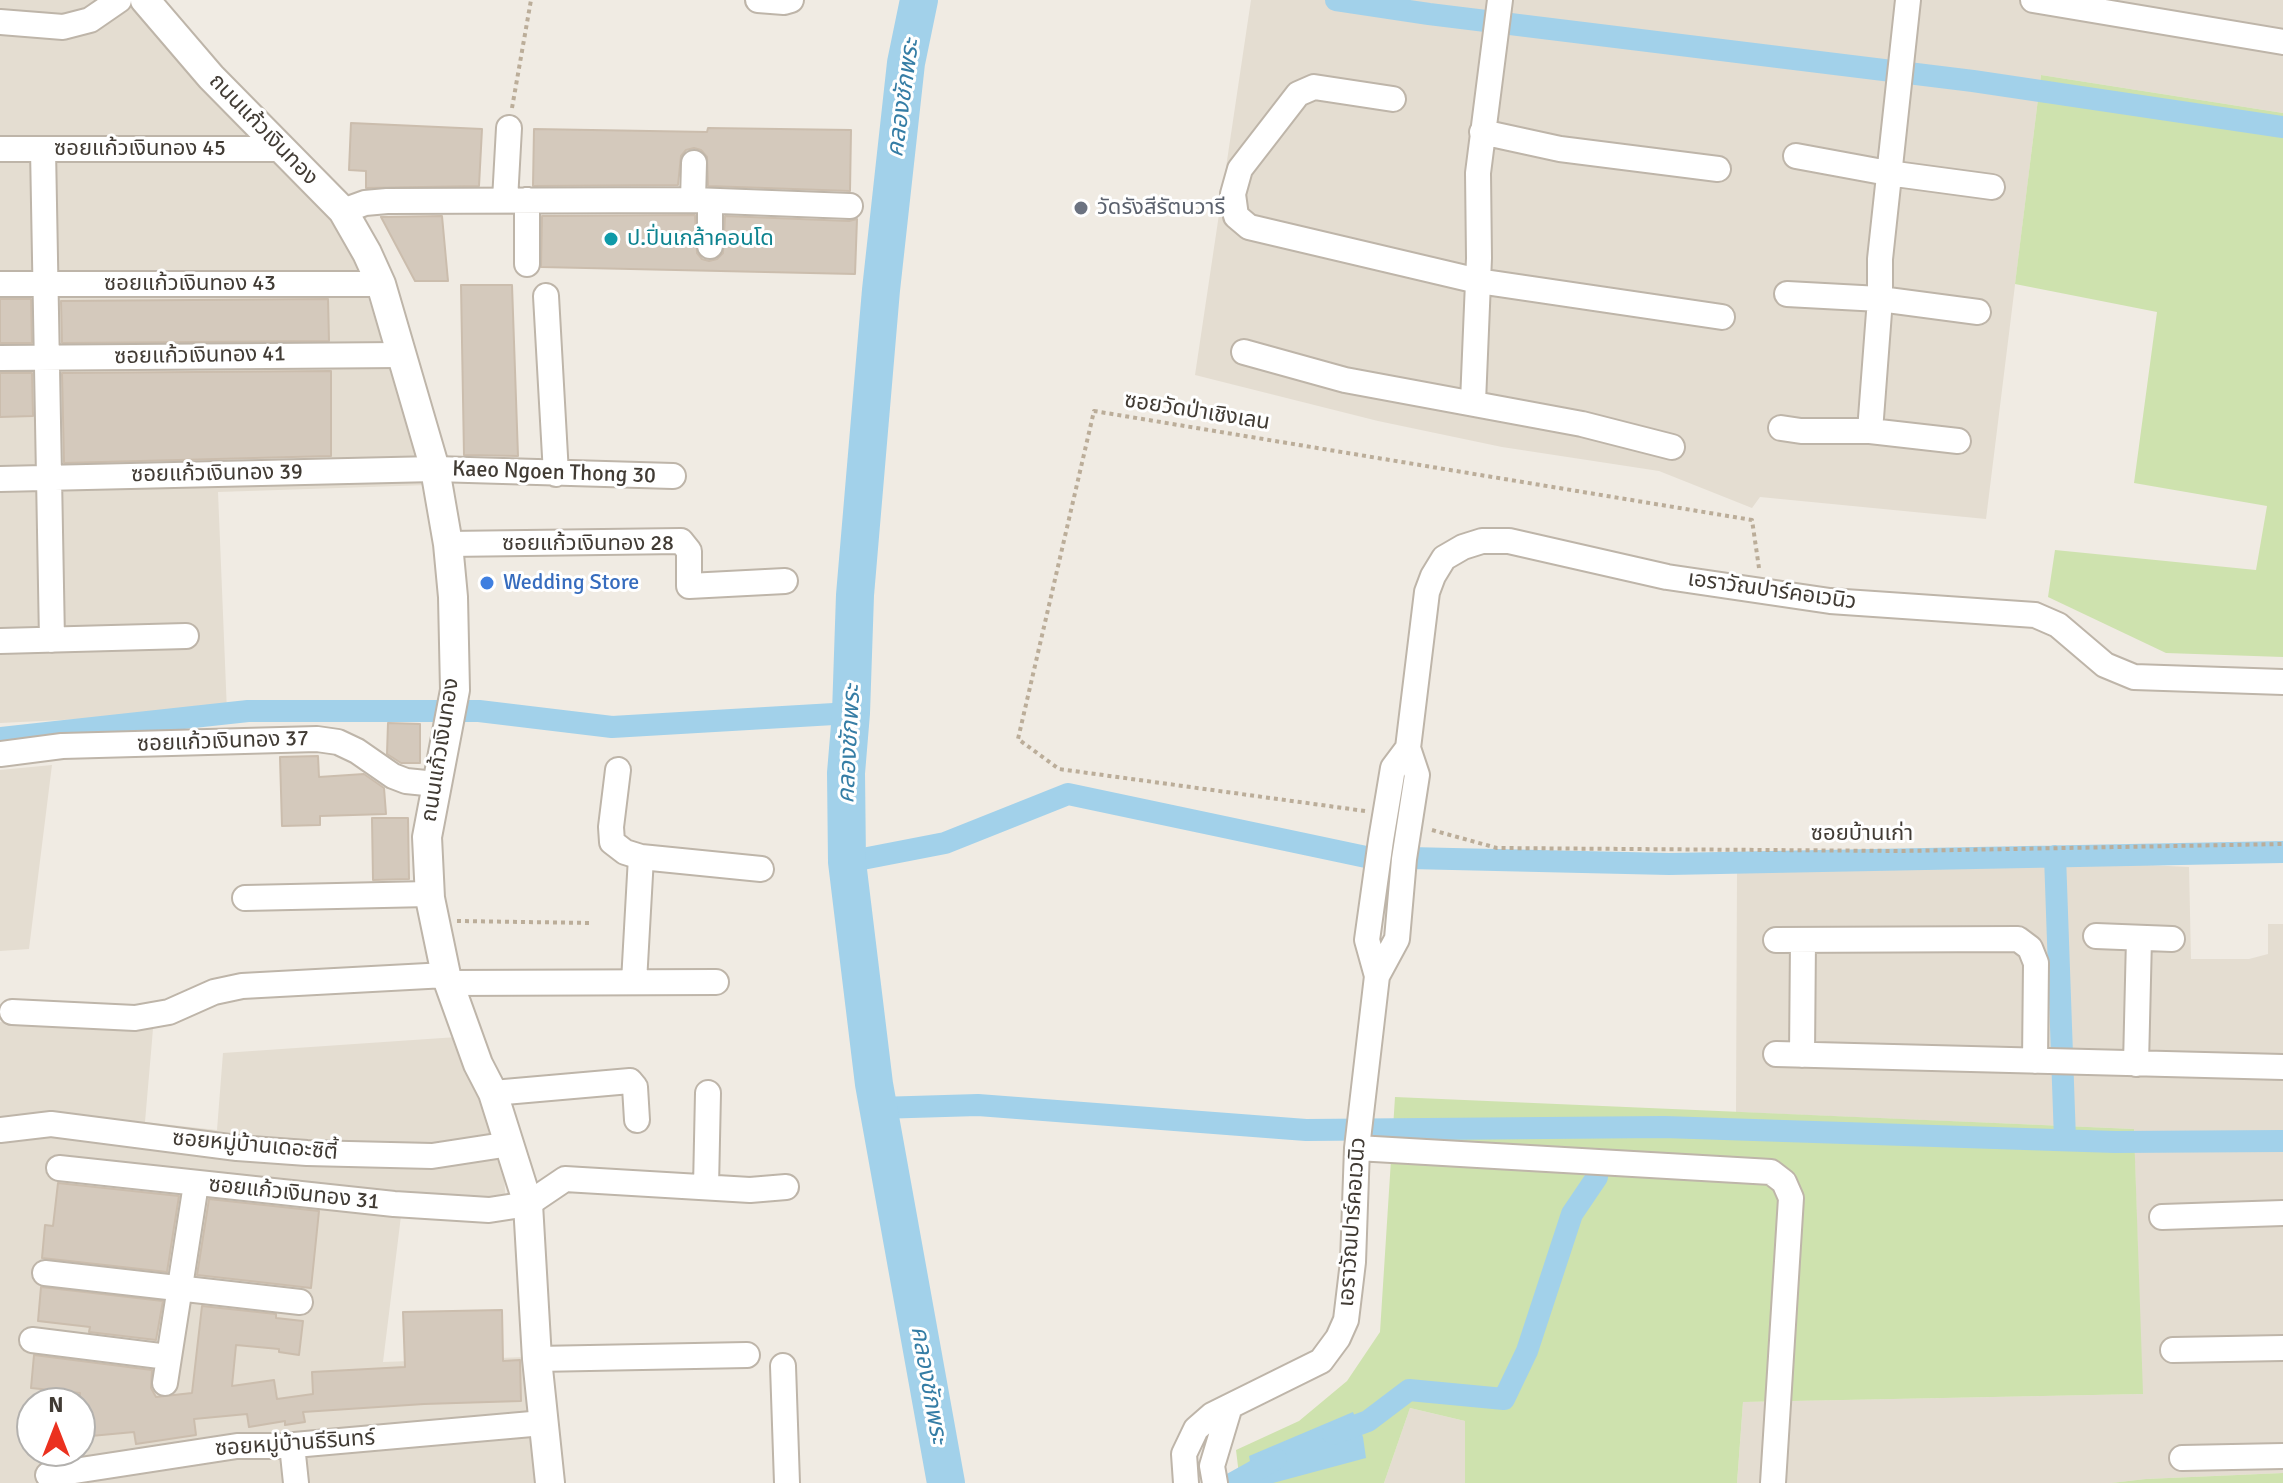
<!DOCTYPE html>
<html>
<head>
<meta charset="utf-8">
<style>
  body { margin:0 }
  #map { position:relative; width:2283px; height:1483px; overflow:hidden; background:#f0ebe3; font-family:Signika,sans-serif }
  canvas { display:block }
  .north { position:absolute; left:16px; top:1387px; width:80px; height:80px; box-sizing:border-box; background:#fff; border:2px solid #b3b1ae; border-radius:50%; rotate:0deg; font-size:22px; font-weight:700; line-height:32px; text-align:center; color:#413b34 }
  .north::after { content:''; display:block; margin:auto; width:28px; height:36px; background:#eb311f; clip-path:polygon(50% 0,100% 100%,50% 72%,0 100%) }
</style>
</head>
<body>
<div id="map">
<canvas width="2283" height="1483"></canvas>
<div class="north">N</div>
</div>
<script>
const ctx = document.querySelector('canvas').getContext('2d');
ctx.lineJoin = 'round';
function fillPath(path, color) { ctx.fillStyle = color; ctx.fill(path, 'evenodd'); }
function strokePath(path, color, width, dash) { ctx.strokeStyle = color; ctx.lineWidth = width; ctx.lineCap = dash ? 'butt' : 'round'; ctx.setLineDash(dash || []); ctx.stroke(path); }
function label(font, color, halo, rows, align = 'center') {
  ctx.font = font + ' Signika,"Noto Sans Thai",sans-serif'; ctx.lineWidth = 6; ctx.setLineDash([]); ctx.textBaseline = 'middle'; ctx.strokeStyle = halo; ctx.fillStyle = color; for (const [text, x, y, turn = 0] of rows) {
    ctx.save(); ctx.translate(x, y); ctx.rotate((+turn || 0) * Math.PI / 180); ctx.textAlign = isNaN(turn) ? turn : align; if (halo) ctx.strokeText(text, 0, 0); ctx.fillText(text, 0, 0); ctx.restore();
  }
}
fillPath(new Path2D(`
  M0 0H134L305 184 352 248 429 485 218 492 227 712 0 723Z
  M1251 0H2283V113L2041 75 1986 519 1760 497 1752 508 1659 471 1502 447 1378 421 1195 375Z
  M52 765 29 949 0 951V770Z
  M2062 861 2189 867 2191 959H2249L2268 954V924H2283V1473L2146 1479 2111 1483H1737L1743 1402 2142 1394 2134 1129 1736 1112 1737 872 2046 866Z
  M0 1022 145 1024 153 1029 145 1122 217 1130 223 1053 457 1037 487 1116 504 1176 507 1220 401 1216 383 1362 526 1357 540 1483H0ZM32 1403H80V1451H32Z
  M1410 1408 1465 1421V1483H1384Z`), '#e4ddd1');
fillPath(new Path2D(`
  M2041 75 2283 113V657L2166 653 2048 597 2055 550 2256 570 2267 506 2134 483 2157 312 2015 284Z
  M1395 1097 2134 1129 2143 1394 1743 1402 1737 1483H1465V1421L1410 1408 1384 1483H1240L1236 1450 1299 1421 1347 1381 1380 1332Z
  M2283 1473V1483H2111L2146 1479Z`), '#cee2ae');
fillPath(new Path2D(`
  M1353 1412 1363 1437 1366 1458 1273 1483H1254L1249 1456Z`), '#a2d1ea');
strokePath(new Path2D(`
  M1336 0 1429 14 1973 81 2283 127
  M0 738 248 711H479L612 727 851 713
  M2055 856 2065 1140
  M847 862 945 843 1068 794 1366 857 1669 864 2283 852
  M878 1108 978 1105 1306 1130 1664 1127 2115 1142 2283 1141
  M1333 1434 1368 1421 1409 1390 1504 1399 1527 1351 1572 1214 1597 1177
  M1233 1483 1276 1459`), '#a2d1ea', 22);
strokePath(new Path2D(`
  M919 0 906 63 881 290 855 595 851 713 846 773 847 862 874 1084 946 1483`), '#a2d1ea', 38);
const building = new Path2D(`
  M351 123 482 129 479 186 366 188V171L349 170Z
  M708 128 851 130 850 191 708 186 707 157 701 150 694 148 686 150 681 156 678 185 533 186 534 129 707 132Z
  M695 215 697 253 702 259 709 261 717 259 723 253 725 216 849 221 857 219 855 274 541 267 542 216Z
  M442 216 448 281H415L381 217Z
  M461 285H512L518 456 464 455Z
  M0 299H31L32 343H0Z
  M328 299 329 341 62 343 61 301Z
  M331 371V456L64 463 62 373Z
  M0 373H32L33 416 0 417Z
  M388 723 420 724V763H401L387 754Z
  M318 756 319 777 364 774 384 788 386 814 320 816V825L282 826 280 757Z
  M372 818H408L409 879 373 880Z
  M58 1183 179 1196 167 1272 42 1258 45 1225 53 1226Z
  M209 1199 319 1211 311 1288 197 1275Z
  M41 1287 163 1301 156 1340 89 1332 90 1327 38 1321Z
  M202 1306 276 1314V1318L303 1321 299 1355 279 1352V1349L236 1345 232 1386 274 1380 277 1399 313 1394 312 1372 405 1367 403 1312 502 1310 503 1361 520 1360 521 1401 424 1404 303 1412 305 1422 285 1425V1421L249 1427 247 1414 194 1419 196 1435 136 1444 134 1432 80 1437V1393L31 1388 34 1355 152 1370 151 1388 156 1397 192 1393Z`);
fillPath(building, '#d4c9bc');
strokePath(building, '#cbbdad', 2);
const minor = new Path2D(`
  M758 0 784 2 791 0
  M2033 0 2283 42
  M0 22 63 27 90 20 119 0
  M1393 99 1314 87 1298 94 1240 169 1233 194 1236 216 1249 227 1478 281 1722 317
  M1482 132 1560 149 1718 169
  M0 149H280
  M43 149 52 640
  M1796 156 1888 173 1992 187
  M505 200 509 128
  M527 200V264
  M693 200 694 163
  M710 201V246
  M343 211 365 203 387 201 693 200 850 206
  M0 284H381
  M1787 294 1880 299 1978 312
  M546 296 556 474
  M1244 352 1345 380 1582 424 1672 447
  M0 358 401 355
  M1473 402 1479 258 1478 173 1500 0
  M1781 428 1801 431H1870L1958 441
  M1870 431 1880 299V259L1908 0
  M0 479 435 469 673 476
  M448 544 681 541 689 551V586L785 581
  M0 641 186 636
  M0 754 62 746 317 739 338 742 357 751 393 776 406 781 436 784
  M618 770 611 827 612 842 625 852 641 857 761 869
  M245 898 429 894
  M2096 936 2172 939
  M1776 940 2018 939 2030 948 2036 963 2035 1061
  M1377 976 1367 940 1381 840 1393 768 1408 748
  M634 982 641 857
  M448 983 716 982
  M12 1012 135 1018 169 1012 214 992 242 986 446 975
  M1776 1054 2283 1067
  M1802 1055 1803 940
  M2136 1064 2139 938
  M493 1093 630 1081 635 1087 637 1120
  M0 1130 51 1124 237 1148 307 1153 432 1156 510 1144
  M1357 1148 1771 1172 1784 1182 1791 1198 1773 1483
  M59 1168 394 1204 489 1210 528 1204 565 1179 750 1190 786 1187
  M706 1187 708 1093
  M2162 1217 2283 1213
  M45 1273 300 1302
  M32 1340 168 1357
  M2173 1350 2283 1348
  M537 1359 747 1355
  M783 1366 787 1483
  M165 1383 196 1184
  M292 1445 296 1483
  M2182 1458 2283 1456
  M48 1475 237 1446H283L543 1423
  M1186 1483 1184 1454 1196 1429 1212 1415 1321 1361 1338 1338 1346 1320 1353 1262 1357 1148 1377 976 1397 939 1404 859 1417 775 1408 748 1427 592 1433 576 1444 558 1463 547 1482 541H1509L1667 577 1830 601 2035 615 2058 625 2105 665 2134 677 2283 682
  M1215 1483 1212 1466 1230 1406`);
const tertiary = new Path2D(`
  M145 0 211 77 343 211 367 253 381 284 435 469 448 544 453 597 455 690 427 837 430 898 446 975 478 1064 493 1093 528 1204 537 1359 550 1483`);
strokePath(minor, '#beb5a9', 28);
strokePath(tertiary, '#beb5a9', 32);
strokePath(new Path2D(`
  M512 108 531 0
  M1365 811 1059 769 1018 739 1094 411 1752 520 1759 568
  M1432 830 1497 848 1902 851 2283 844
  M457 921 591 923`), '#bbad99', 4, [4, 4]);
strokePath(minor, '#fff', 24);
strokePath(tertiary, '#fff', 28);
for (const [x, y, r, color] of [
  [1081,208,8,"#6b7280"],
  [611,239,8,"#0f9aa8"],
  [487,583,8,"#3f7fe0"]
]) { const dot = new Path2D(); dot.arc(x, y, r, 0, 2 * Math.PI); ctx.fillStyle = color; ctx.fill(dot); strokePath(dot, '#fff', 3); }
label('22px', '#413b34', '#fff', [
  ["ถนนแก้วเงินทอง",263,130,46],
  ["ซอยแก้วเงินทอง 45",140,149],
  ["ซอยแก้วเงินทอง 43",190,284],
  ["ซอยแก้วเงินทอง 41",200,356,-1],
  ["ซอยวัดป่าเชิงเลน",1197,412,9],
  ["Kaeo Ngoen Thong 30",554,473,2],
  ["ซอยแก้วเงินทอง 39",217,474,-1],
  ["ซอยแก้วเงินทอง 28",588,544],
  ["เอราวัณปาร์คอเวนิว",1772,591,8],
  ["ซอยแก้วเงินทอง 37",223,742,-2],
  ["ถนนแก้วเงินทอง",441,750,-81],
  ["ซอยบ้านเก่า",1862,834],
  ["ซอยหมู่บ้านเดอะซิตี้",255,1146,5],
  ["ซอยแก้วเงินทอง 31",294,1194,6],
  ["เอราวัณปาร์คอเวนิว",1353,1222,-86],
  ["ซอยหมู่บ้านธีรินทร์",295,1444,-4]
]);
label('22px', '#5b616d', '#fff', [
  ["วัดรังสีรัตนวารี",1097,208]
], 'left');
label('22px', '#0d838f', '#fff', [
  ["ป.ปิ่นเกล้าคอนโด",627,239]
], 'left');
label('22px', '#366cbe', '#fff', [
  ["Wedding Store",503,583]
], 'left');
label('italic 24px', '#357da5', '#fff', [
  ["คลองชักพระ",904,98,-82],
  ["คลองชักพระ",850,744,-87],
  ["คลองชักพระ",928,1385,80]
]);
</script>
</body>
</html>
